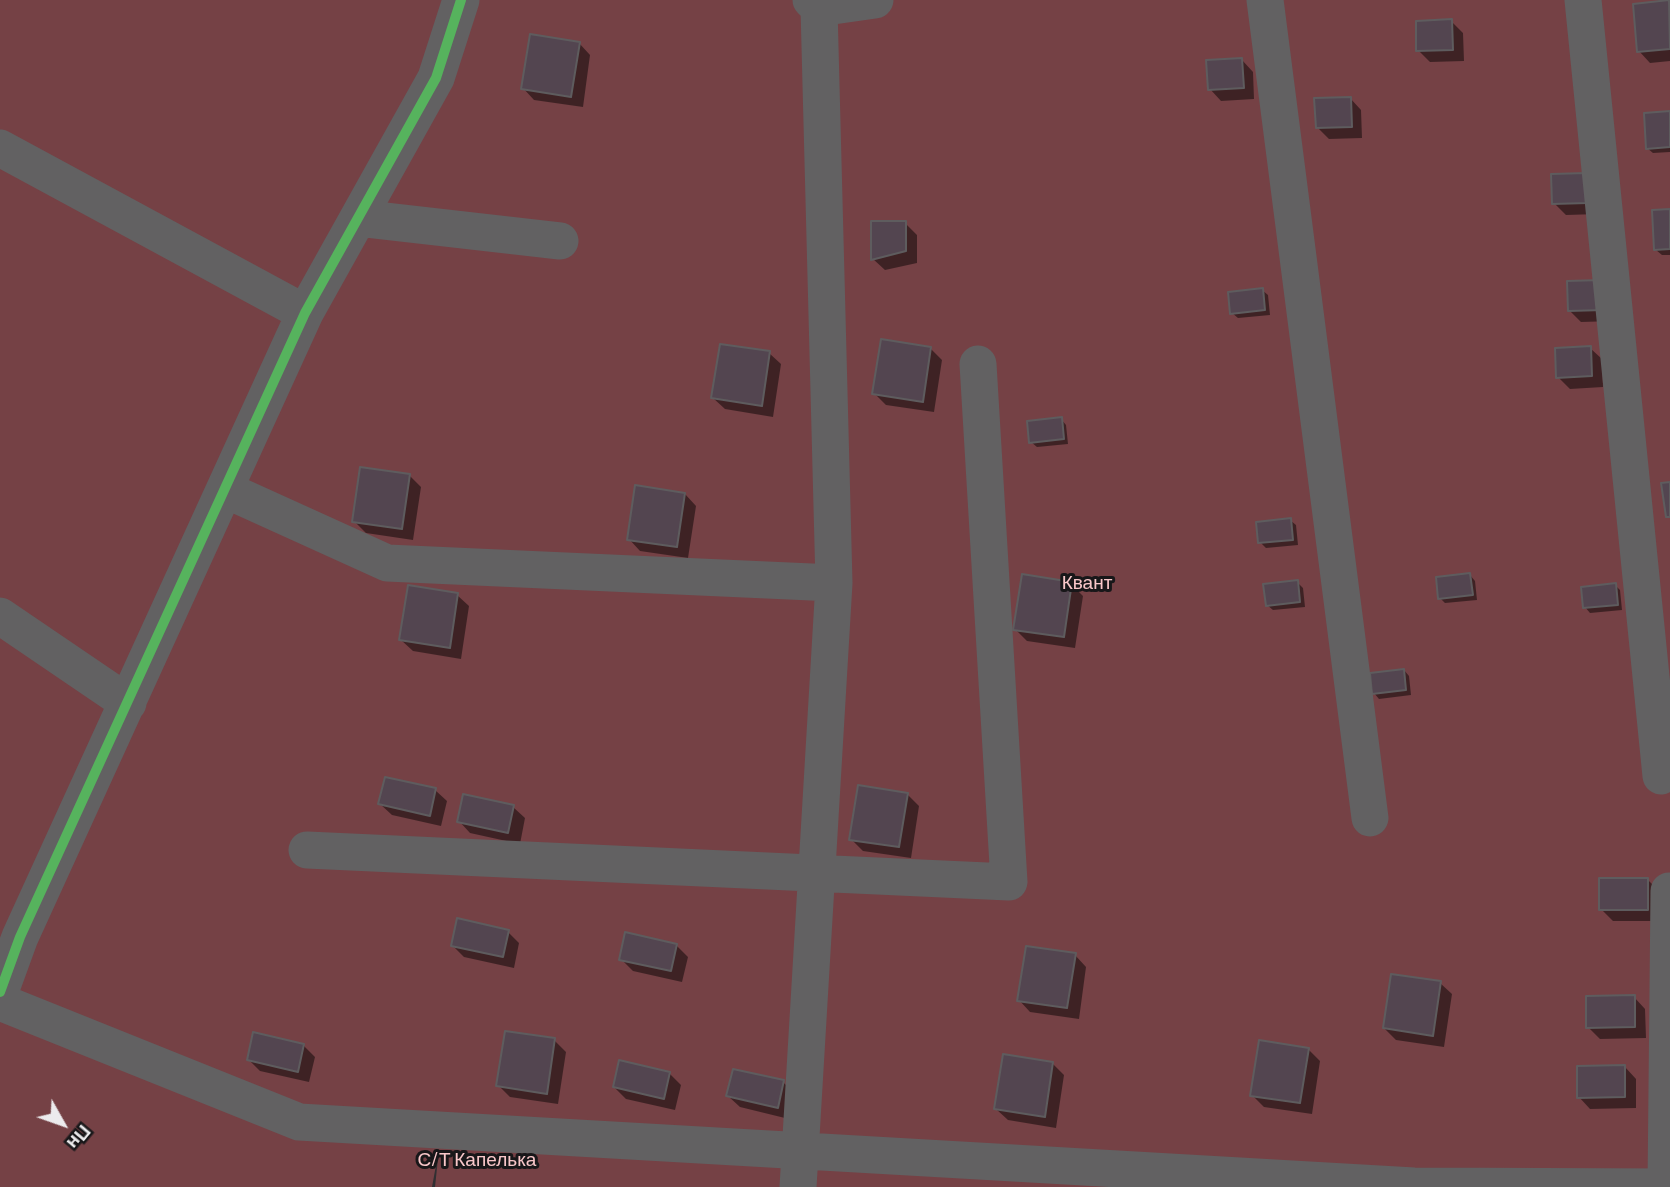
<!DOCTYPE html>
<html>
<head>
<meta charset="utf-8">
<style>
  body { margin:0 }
  #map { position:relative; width:1670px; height:1187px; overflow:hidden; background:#312f32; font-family:Barlow,sans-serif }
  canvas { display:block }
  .north { position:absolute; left:28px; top:1089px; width:70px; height:70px; -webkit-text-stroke:5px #181719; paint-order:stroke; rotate:130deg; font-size:19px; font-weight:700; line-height:28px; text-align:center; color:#ecebed }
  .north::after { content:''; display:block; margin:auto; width:24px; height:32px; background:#ecebed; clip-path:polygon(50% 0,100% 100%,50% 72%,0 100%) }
</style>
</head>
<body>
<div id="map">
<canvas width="1670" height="1187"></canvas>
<div class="north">Пн</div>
</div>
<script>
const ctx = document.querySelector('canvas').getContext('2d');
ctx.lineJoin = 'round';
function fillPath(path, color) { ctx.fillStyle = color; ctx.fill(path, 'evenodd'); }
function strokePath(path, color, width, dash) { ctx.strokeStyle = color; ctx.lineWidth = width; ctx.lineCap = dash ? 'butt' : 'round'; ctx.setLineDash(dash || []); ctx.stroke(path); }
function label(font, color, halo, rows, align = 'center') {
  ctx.font = font + ' Barlow,sans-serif'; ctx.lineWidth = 6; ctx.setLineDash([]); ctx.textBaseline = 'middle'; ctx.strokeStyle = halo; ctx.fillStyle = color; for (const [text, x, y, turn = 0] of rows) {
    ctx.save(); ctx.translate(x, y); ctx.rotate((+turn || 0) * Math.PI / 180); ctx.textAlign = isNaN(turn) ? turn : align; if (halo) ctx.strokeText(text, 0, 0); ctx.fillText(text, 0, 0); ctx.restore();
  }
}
fillPath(new Path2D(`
  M0 0H1670V1187H435L439 1149 432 1187H0Z`), '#754145');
fillPath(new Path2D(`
  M1668 2 1670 4V61L1650 63 1639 51Z
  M1451 21 1463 33 1464 61 1430 62 1418 50Z
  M579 43 590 55 583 107 534 100 523 88Z
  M1242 60 1253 72 1254 99 1221 101 1210 89Z
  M1350 98 1361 110 1362 138 1329 139 1318 128Z
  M1670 113V152L1653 153 1647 148Z
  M1587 175 1599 214 1566 215 1554 203Z
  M1670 210V255H1662L1656 250Z
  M905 223 917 235V263L885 270 873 259Z
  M1602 281 1615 321 1581 322 1569 310Z
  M1262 290 1268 295 1270 315 1238 318 1232 313Z
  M930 348 942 360 934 412 886 405 874 393Z
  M1590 348 1602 359 1603 387 1570 389 1558 377Z
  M769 353 781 364 773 417 725 409 713 398Z
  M1061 419 1066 425 1068 444 1037 447 1031 442Z
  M410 476 421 487 413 540 366 533 354 521Z
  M685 494 696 506 688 558 640 551 629 539Z
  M1290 520 1296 525 1298 545 1266 548 1260 542Z
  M1470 575 1475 581 1477 600 1445 603 1440 598Z
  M1297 582 1303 588 1305 607 1273 610 1267 605Z
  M1071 584 1083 596 1075 648 1027 641 1015 629Z
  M1615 585 1620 590 1622 610 1590 613 1585 607Z
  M457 595 469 606 461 659 413 651 401 640Z
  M1404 670 1409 676 1411 695 1379 699 1374 693Z
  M435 790 447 801 441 826 392 815 380 804Z
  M907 794 919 806 911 858 863 851 851 839Z
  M513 807 525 818 520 844 470 833 459 821Z
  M1647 879 1659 891V921H1613L1601 909Z
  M508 932 519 943 514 968 464 957 453 946Z
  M676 945 688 957 682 982 633 971 621 959Z
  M1075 955 1086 967 1079 1019 1030 1012 1019 1000Z
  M1440 983 1452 994 1444 1047 1396 1040 1384 1028Z
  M1634 997 1645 1009 1646 1038 1600 1039 1588 1027Z
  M554 1040 566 1052 558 1104 510 1097 498 1085Z
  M304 1046 315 1057 309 1082 260 1071 248 1059Z
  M1308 1049 1320 1061 1312 1114 1264 1107 1252 1095Z
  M1052 1063 1064 1075 1056 1128 1008 1120 996 1109Z
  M1625 1067 1636 1079V1108L1590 1109 1579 1097Z
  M669 1073 681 1085 675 1110 626 1099 614 1087Z
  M783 1082 795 1094 789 1119 740 1107 728 1096Z`), '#0007');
const building = new Path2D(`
  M1669 0 1670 49 1637 52 1633 4Z
  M1452 19 1453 50 1416 51V21Z
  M530 34 580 42 571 97 521 89Z
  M1242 58 1244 88 1208 90 1206 60Z
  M1351 97 1352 127 1316 128 1314 98Z
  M1670 111V147L1646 149 1644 113Z
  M1587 173 1588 203 1552 204 1551 174Z
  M1670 209V249L1654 250 1652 210Z
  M871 221H906V251L871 260Z
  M1602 280 1604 310 1568 311 1567 281Z
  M1263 288 1265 310 1230 314 1228 292Z
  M881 339 931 347 923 402 872 394Z
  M720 344 770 351 762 406 711 398Z
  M1591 346 1592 376 1556 378 1555 348Z
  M1062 417 1064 439 1029 443 1027 421Z
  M360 467 410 474 402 529 352 522Z
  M1670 482V517H1666L1661 483Z
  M635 485 685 493 677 547 627 540Z
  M1291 518 1293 540 1258 543 1256 522Z
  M1470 573 1473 595 1438 599 1436 577Z
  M1022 574 1072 582 1064 637 1013 630Z
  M1298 580 1300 602 1266 606 1263 584Z
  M1616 583 1618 605 1583 608 1581 587Z
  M408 585 458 593 450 648 399 640Z
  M1404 669 1406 690 1372 694 1370 673Z
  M385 777 436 788 430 816 378 804Z
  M858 785 908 793 899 847 849 840Z
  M463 794 514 805 508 833 457 822Z
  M1599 878H1648V910H1599Z
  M457 918 509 930 503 957 451 946Z
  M625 932 677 944 671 971 619 960Z
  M1026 946 1076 953 1067 1008 1017 1001Z
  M1391 974 1441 981 1433 1036 1383 1028Z
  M1635 995V1027L1586 1028V996Z
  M505 1031 555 1038 547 1094 496 1086Z
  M253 1032 304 1044 298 1072 247 1060Z
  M1259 1040 1309 1048 1300 1103 1250 1096Z
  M1003 1054 1053 1062 1045 1117 994 1109Z
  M619 1060 670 1072 664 1099 613 1087Z
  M1625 1065V1097L1577 1098V1066Z
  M733 1069 784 1080 778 1108 726 1096Z`);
fillPath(building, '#534550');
strokePath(building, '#5e5c5e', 2);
strokePath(new Path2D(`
  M1265 0 1370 818
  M1583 0 1661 776
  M819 8 875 0
  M0 148 305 313
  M358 218 560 241
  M226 490 387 563 834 583
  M0 616 128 703
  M307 850 1009 882 978 364
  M0 992 20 937 305 313 436 78 461 0
  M0 1002 299 1122 1414 1186 1670 1187
  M1666 1186 1669 891
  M798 1187 834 583 819 8 811 0`), '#626162', 37);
strokePath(new Path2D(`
  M0 992 20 937 305 313 436 78 461 0`), '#56b35d', 10);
label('19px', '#f9c7c9', '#181719', [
  ["Квант",1087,583],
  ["С/Т Капелька",477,1160]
]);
</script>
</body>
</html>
